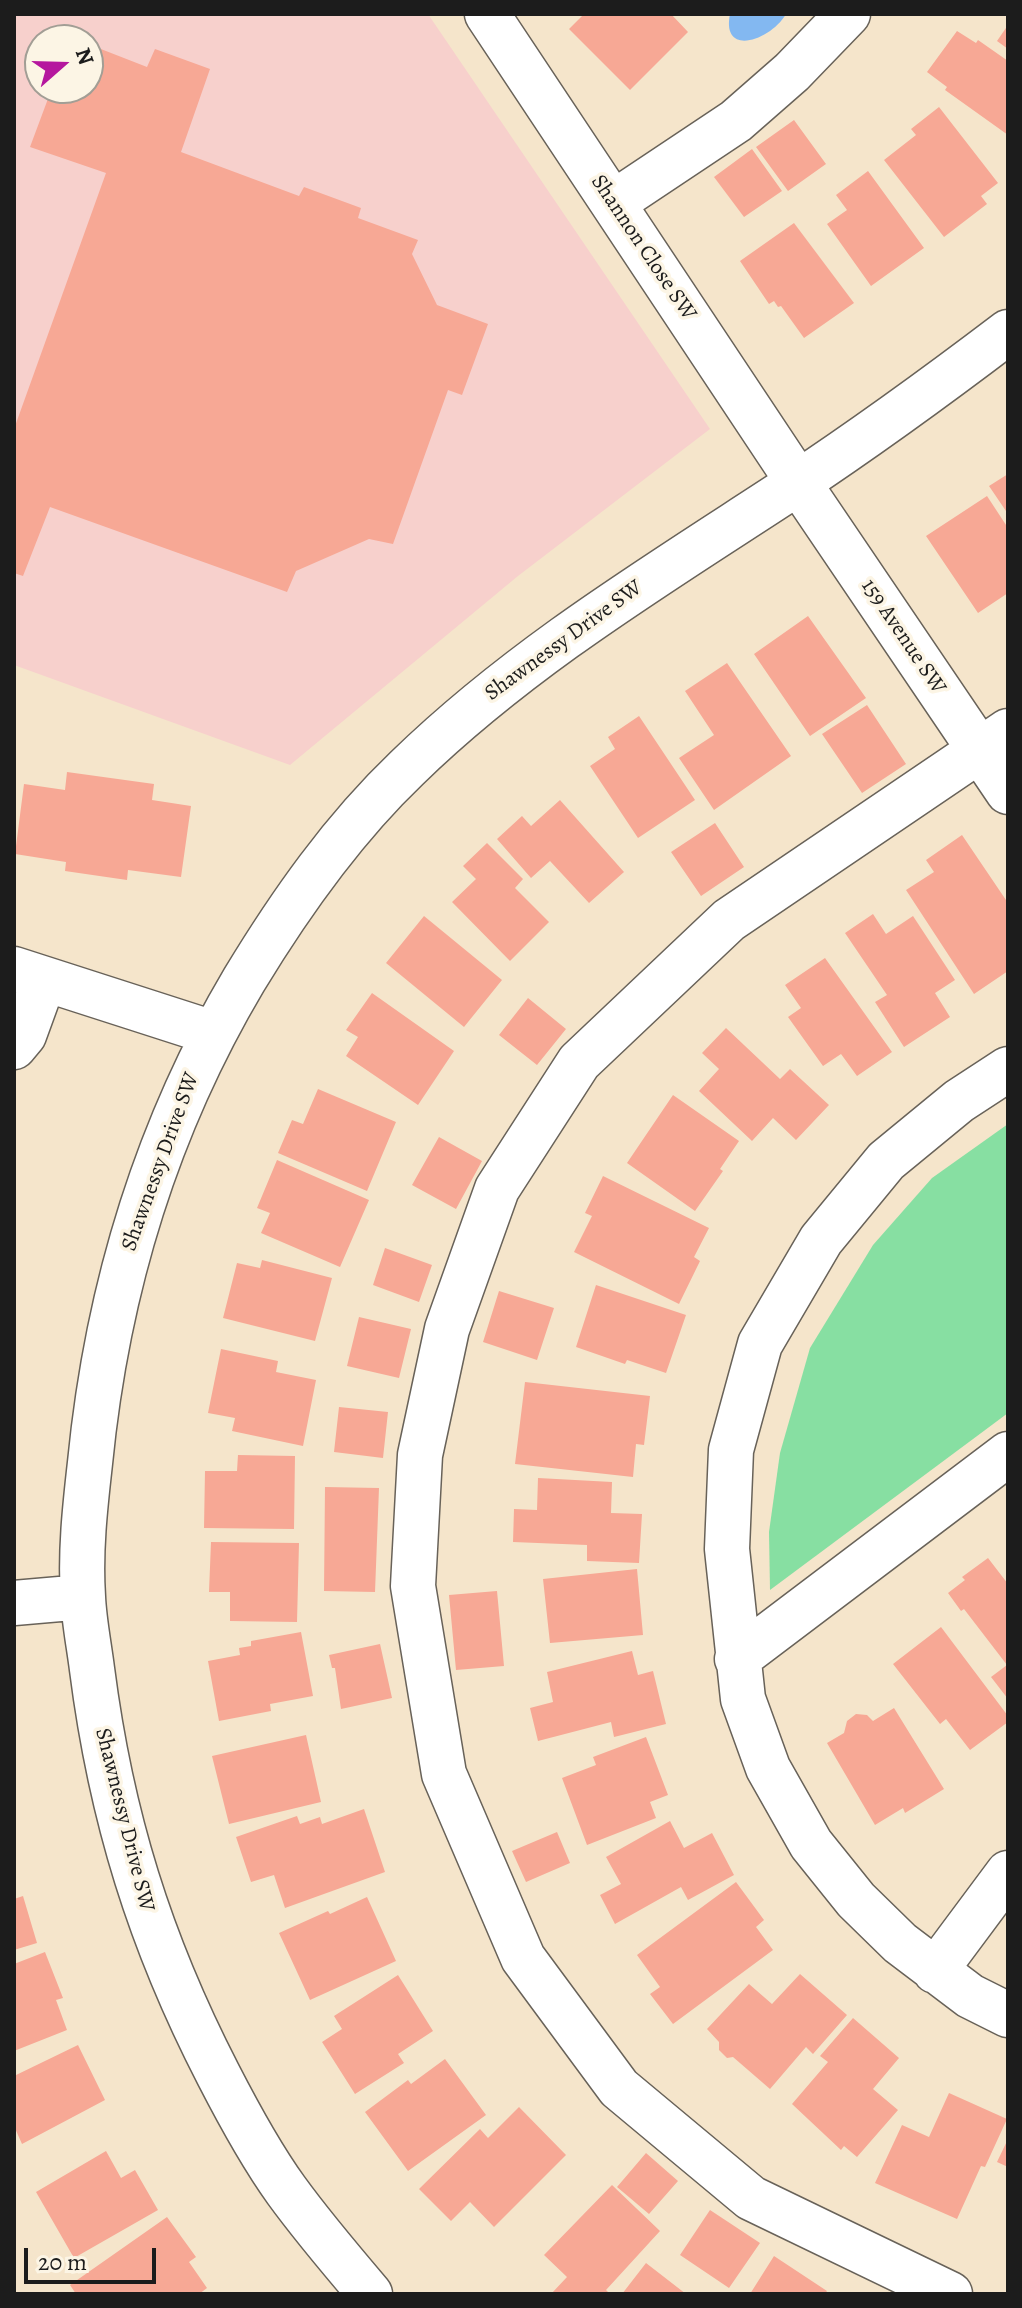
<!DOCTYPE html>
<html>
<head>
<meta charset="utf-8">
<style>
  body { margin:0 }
  #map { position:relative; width:1022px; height:2308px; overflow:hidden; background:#f5e5cb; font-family:Alegreya,serif }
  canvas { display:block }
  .frame { position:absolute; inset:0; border:16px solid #1c1c1c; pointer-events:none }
  .north { position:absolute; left:24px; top:24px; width:80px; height:80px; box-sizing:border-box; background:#fcf5e5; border:2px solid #a29e95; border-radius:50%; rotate:70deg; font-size:22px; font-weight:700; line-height:32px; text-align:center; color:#1c1c1c }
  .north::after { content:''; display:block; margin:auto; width:28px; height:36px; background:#b5179e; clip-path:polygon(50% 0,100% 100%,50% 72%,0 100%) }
  .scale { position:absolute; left:24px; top:2248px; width:132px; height:36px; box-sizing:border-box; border:4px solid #1c1c1c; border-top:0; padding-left:10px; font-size:24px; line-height:28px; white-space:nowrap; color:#1c1c1c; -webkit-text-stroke:6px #fcf5e5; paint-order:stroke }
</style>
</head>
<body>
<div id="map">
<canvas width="1022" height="2308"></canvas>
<div class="frame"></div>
<div class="north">N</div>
<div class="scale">20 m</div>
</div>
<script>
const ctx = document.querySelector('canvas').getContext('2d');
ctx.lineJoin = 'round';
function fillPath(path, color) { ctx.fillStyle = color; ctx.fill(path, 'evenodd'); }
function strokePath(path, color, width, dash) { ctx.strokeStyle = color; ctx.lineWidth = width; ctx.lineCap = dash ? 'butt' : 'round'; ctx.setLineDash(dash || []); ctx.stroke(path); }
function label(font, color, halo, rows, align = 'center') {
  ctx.font = font + ' Alegreya,serif'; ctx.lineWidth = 7; ctx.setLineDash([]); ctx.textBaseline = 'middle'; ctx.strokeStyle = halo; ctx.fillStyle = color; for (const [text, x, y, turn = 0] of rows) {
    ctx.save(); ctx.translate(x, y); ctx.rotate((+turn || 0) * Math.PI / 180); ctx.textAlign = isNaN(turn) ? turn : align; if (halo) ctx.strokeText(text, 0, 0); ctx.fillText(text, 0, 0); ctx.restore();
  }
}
fillPath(new Path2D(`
  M14 14H428L710 429 518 576 290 765 14 665ZM40 40H88V88H40Z`), '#f7d0cc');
fillPath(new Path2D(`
  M1008 1124V1413L770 1590 769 1532 780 1453 810 1348 873 1245 932 1178Z`), '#87dfa2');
fillPath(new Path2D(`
  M730 14H786C771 40 721 58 730 14Z`), '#83b8f1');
fillPath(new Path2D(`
  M584 14H671L688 32 630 90 569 29Z
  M1008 25V49L997 41Z
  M957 31 976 43 978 40 1008 61V135L945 90 947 87 927 72Z
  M88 44 147 67 155 49 210 69 181 152 299 196 304 187 361 208 358 218 418 240 412 254 437 305 488 324 462 395 448 390 393 544 369 539 296 571 287 592 50 507 23 576 14 573V429L106 173 30 147 52 88H88Z
  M939 107 998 183 981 196 987 204 944 237 884 160 916 135 911 129Z
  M794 120 826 164 788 191 756 147Z
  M752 149 782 191 744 217 714 177Z
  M868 171 924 248 871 286 827 224 847 210 836 195Z
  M794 223 854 303 804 338 781 306 778 307 774 301 769 304 740 261Z
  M1008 474V514L989 486Z
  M987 496 1008 528V593L978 613 926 536Z
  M808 616 866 698 810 736 754 654Z
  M727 663 791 756 714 810 679 758 714 735 685 691Z
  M867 705 906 764 862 793 822 734Z
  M639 716 695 800 638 838 590 766 615 749 608 737Z
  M67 772 154 784 152 800 191 806 181 877 128 870 127 880 65 871 66 862 15 854 24 784 65 790Z
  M560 800 624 872 589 903 550 861 531 878 497 839 522 816 531 826Z
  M715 823 744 867 701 896 671 852Z
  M962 835 1008 903V971L974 994 906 890 934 872 926 860Z
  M487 843 523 879 515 888 549 922 510 961 452 902 476 879 463 866Z
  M873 914 886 934 913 916 955 980 935 993 950 1017 904 1047 875 1002 887 995 845 933Z
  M424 916 502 980 464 1027 386 963Z
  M825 958 892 1052 857 1076 841 1054 823 1066 788 1017 801 1008 785 985Z
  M372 993 454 1051 418 1105 346 1056 358 1037 346 1030Z
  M528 998 566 1029 537 1065 499 1035Z
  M726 1028 780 1079 790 1069 829 1105 796 1140 773 1118 752 1141 699 1091 719 1069 702 1053Z
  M318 1089 396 1122 367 1191 278 1153 292 1120 303 1124Z
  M673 1095 739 1141 720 1169 723 1171 695 1211 627 1163Z
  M439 1137 482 1161 456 1209 412 1185Z
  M277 1160 369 1200 340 1267 261 1233 270 1213 257 1208Z
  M603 1176 709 1228 694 1257 700 1261 679 1304 574 1252 592 1216 585 1213Z
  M385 1248 432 1265 419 1302 373 1285Z
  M262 1260 332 1278 315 1341 223 1318 237 1263 260 1268Z
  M596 1285 686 1315 666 1373 627 1360 625 1364 576 1347Z
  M499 1291 554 1308 537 1360 483 1342Z
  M359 1317 411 1329 399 1378 347 1366Z
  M221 1349 278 1361 276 1372 316 1380 303 1446 232 1431 235 1418 208 1413Z
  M525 1382 650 1396 644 1445 636 1444 633 1477 515 1464Z
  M339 1407 388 1412 383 1458 334 1452Z
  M238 1455 295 1456 294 1529 204 1528 205 1471H237Z
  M538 1478 612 1482 611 1513 642 1514 639 1563 587 1561V1545L513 1542 514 1509 537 1510Z
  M325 1487 379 1488 375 1592 324 1591Z
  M211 1542 299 1543 297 1622 230 1621V1592H209Z
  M988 1558 1008 1584V1699L991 1677 1007 1665 964 1609 961 1611 948 1593 965 1580 962 1577Z
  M637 1569 643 1635 550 1643 543 1579Z
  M497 1591 504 1666 456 1670 449 1595Z
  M941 1627 1008 1716V1722L970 1750 946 1719 940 1724 893 1664Z
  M301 1632 313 1696 270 1704 271 1711 219 1721 208 1661 240 1655 239 1648 251 1646V1641Z
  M380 1644 392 1698 341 1709 335 1668H332L329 1655Z
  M632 1651 638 1675 653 1671 666 1724 614 1737 611 1722 538 1741 530 1708 553 1702 547 1672Z
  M894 1708 944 1789 905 1813 903 1808 875 1825 827 1743 844 1733 847 1721 856 1714 867 1715 873 1721Z
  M306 1735 321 1802 229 1824 212 1756Z
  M646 1737 668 1795 650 1802 656 1818 587 1845 562 1778 596 1765 593 1757Z
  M364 1809 385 1872 285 1908 274 1875 251 1882 236 1837 297 1816 300 1824 320 1817 322 1824Z
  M670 1821 684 1848 712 1833 734 1875 688 1900 681 1887 615 1924 600 1895 621 1884 606 1857Z
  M557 1832 570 1863 526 1882 512 1851Z
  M736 1882 764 1920 756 1927 773 1950 673 2024 650 1994 660 1987 637 1955Z
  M23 1896 37 1943 14 1950V1899Z
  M367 1897 396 1961 310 2000 279 1933 328 1911 330 1914Z
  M45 1952 63 1998 56 2000 67 2030 14 2051V1964Z
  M800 1974 847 2015 813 2054 806 2047 770 2089 733 2057 727 2058 719 2050V2042L707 2029 749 1984 772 2004Z
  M398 1975 433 2031 398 2054 404 2063 355 2094 322 2042 342 2029 334 2016Z
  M853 2018 899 2058 873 2089 898 2110 857 2157 844 2146 841 2150 792 2104 828 2062 820 2056Z
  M78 2045 105 2100 22 2144 14 2126V2076Z
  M445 2059 486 2115 408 2171 365 2112 408 2080 411 2084Z
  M949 2093 1007 2119 985 2167 981 2166 957 2219 875 2183 902 2125 929 2137Z
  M519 2107 566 2155 494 2227 470 2202 451 2221 419 2189 480 2129 488 2138Z
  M1008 2139V2167L997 2162Z
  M106 2151 121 2178 135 2170 158 2210 74 2258 36 2192Z
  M646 2153 678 2181 649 2214 617 2187Z
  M612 2185 660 2231 606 2290 610 2294H551L567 2277 544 2255Z
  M710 2210 760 2243 729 2288 680 2255Z
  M167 2217 196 2257 189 2262 207 2288 199 2294H76L70 2285Z
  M774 2256 827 2291 825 2294H750Z
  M646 2263 686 2294H622Z`), '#f7a895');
const minor = new Path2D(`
  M487 14 798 482 1008 792
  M613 203 736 121 792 72 848 14
  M14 969 213 1033
  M14 1047 24 1035 44 980
  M1008 1069 959 1101 886 1161 821 1240 760 1344 731 1450 727 1549 743 1699 768 1768 811 1844 856 1900 900 1943 970 1996 1008 2015
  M14 1603 83 1597
  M737 1659 1008 1454
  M935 1971 1008 1873
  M370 2294C341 2260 312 2226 286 2190 260 2154 238 2113 218 2074 150 1942 111 1817 92 1669 89 1645 84 1621 83 1597 80 1552 85 1507 90 1463 107 1290 155 1130 244 980 290 904 342 830 407 768 521 657 657 575 790 488 864 439 937 386 1008 332
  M950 2294 751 2198 619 2088 523 1958 444 1774 413 1586 420 1455 447 1329 497 1189 579 1062 729 920 1008 731`);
strokePath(minor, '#686259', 47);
strokePath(minor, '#fff', 44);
label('22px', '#1c1c1c', '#fcf5e5', [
  ["Shannon Close SW",643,248,56],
  ["159 Avenue SW",903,637,56],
  ["Shawnessy Drive SW",564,641,-36],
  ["Shawnessy Drive SW",161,1162,-70],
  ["Shawnessy Drive SW",124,1820,76]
]);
</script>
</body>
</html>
